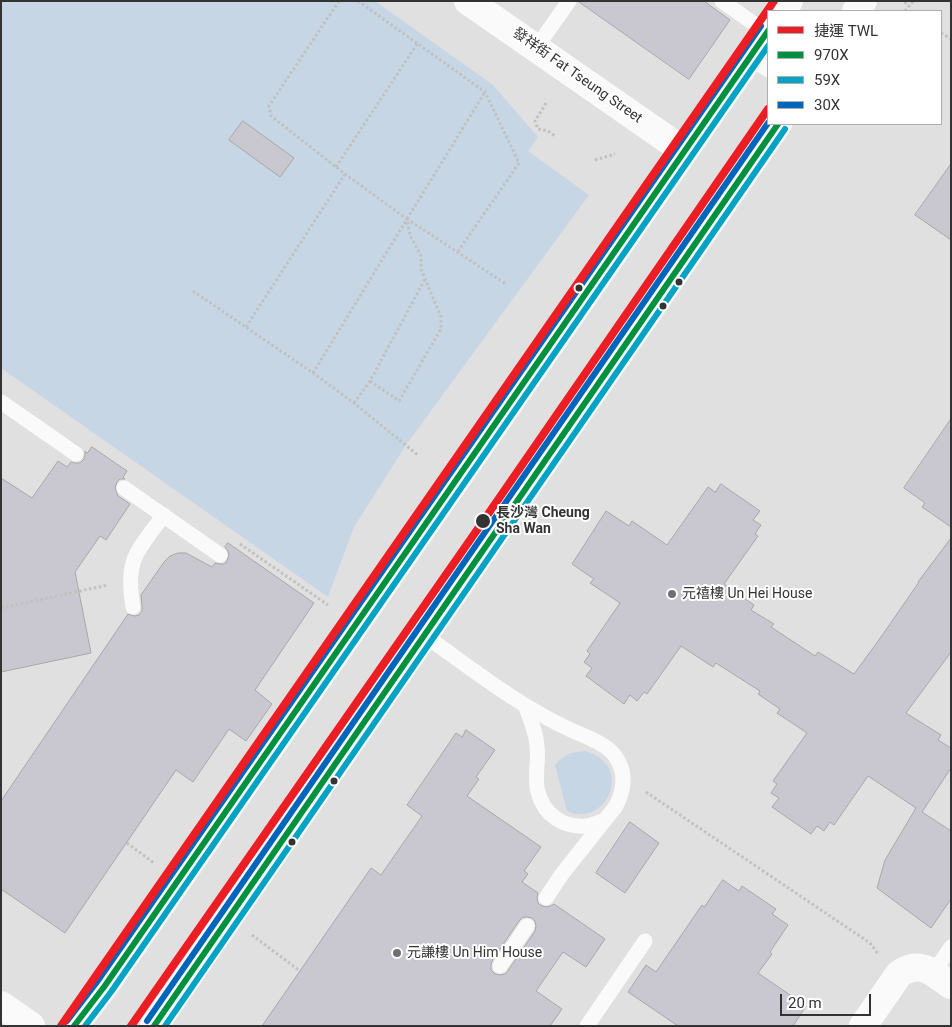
<!DOCTYPE html>
<html>
<head>
<meta charset="utf-8">
<style>
  body { margin:0 }
  #map { position:relative; width:952px; height:1027px; overflow:hidden; background:#e0e0e0; font-family:Roboto,"Noto Sans TC",sans-serif }
  canvas { display:block }
  .frame { position:absolute; inset:0; border:2px solid #333334; pointer-events:none }
  .legend { position:absolute; left:767px; top:10px; width:175px; height:115px; box-sizing:border-box; background:#fff; border:1px solid #adadae; margin:0; padding:6px 9px; list-style:none; font-size:15px; color:#333334 }
  .legend li { display:flex; align-items:center; gap:10px; height:25px }
  .legend b { width:25px; border:1px solid #adadae }
  .scale { position:absolute; left:780px; top:994px; width:91px; height:22px; box-sizing:border-box; border:2px solid #333334; border-top:0; padding-left:6px; font-size:15px; line-height:18px; white-space:nowrap; color:#333334; -webkit-text-stroke:4px #fff; paint-order:stroke }
</style>
</head>
<body>
<div id="map">
<canvas width="952" height="1027"></canvas>
<div class="frame"></div>
<ul class="legend">
<li><b style="height:6px;background:#ed1d24"></b>捷運 TWL</li>
<li><b style="height:6px;background:#009140"></b>970X</li>
<li><b style="height:6px;background:#03a3c6"></b>59X</li>
<li><b style="height:6px;background:#0065bd"></b>30X</li>
</ul>
<div class="scale">20 m</div>
</div>
<script>
const ctx = document.querySelector('canvas').getContext('2d');
ctx.lineJoin = 'round';
function fillPath(path, color) { ctx.fillStyle = color; ctx.fill(path, 'evenodd'); }
function strokePath(path, color, width, dash) { ctx.strokeStyle = color; ctx.lineWidth = width; ctx.lineCap = dash ? 'butt' : 'round'; ctx.setLineDash(dash || []); ctx.stroke(path); }
function label(font, color, halo, rows, align = 'center') {
  ctx.font = font + ' Roboto,"Noto Sans TC",sans-serif'; ctx.lineWidth = 4; ctx.setLineDash([]); ctx.textBaseline = 'middle'; ctx.strokeStyle = halo; ctx.fillStyle = color; for (const [text, x, y, turn = 0] of rows) {
    ctx.save(); ctx.translate(x, y); ctx.rotate((+turn || 0) * Math.PI / 180); ctx.textAlign = isNaN(turn) ? turn : align; if (halo) ctx.strokeText(text, 0, 0); ctx.fillText(text, 0, 0); ctx.restore();
  }
}
fillPath(new Path2D(`
  M1 1H375L493 85 538 137 528 151 589 195 406 445 354 527 328 597 1 368Z
  M586 751C594 754 601 757 606 764 622 784 604 816 578 814 575 814 570 812 567 811L555 765C565 754 571 752 586 751Z`), '#c7d6e4');
const building = new Path2D(`
  M578 1H704L730 20 689 79Z
  M243 121 294 158 280 177 229 140Z
  M951 164V240L915 215Z
  M951 419V527L922 507 925 503 904 488Z
  M92 447 127 471 123 477 125 479H120L117 482 115 488 118 496 130 504 106 540 100 536 75 572 91 653 1 672V478L32 498 58 461 67 467 71 462 75 463H80L84 459 85 455V451L87 453Z
  M721 484 760 511 753 520 761 525 755 534 758 536 724 584 754 605 751 610 774 624 771 627 815 656 818 652 854 674 881 637 919 582H918L951 538V652L906 713 941 735 938 740 951 748V768L922 812 951 831V899L931 928 877 888 885 860 916 808 868 776 834 825 830 822 824 831 817 826 811 834 772 807 779 798 771 793 777 784 773 781 807 733 777 713 780 709 758 694 760 691 716 663 713 667 681 646 647 694 644 692 637 701 630 695 624 704 586 676 592 668 584 662 590 654 587 651 620 603 590 583 594 579 572 564 606 511 629 526 632 521 667 545 708 487 715 492Z
  M228 543 314 603 255 690 272 704 246 741 229 729 193 782 176 770 65 933 1 889V801L128 614 135 616 139 615 142 611V606L141 595 164 562 170 556 178 553H186L212 567 215 563 220 564H224L227 561 229 555 228 551 225 547Z
  M466 730 495 750 476 777 479 779 467 796 541 847 524 871 528 874 522 882 538 893 537 898 538 903 540 905 546 907 551 906 554 904 605 939 586 967 563 952 536 991 562 1009 550 1026H262L371 868 381 875 422 816 407 805 456 733 462 737ZM527 917 532 918 535 921 536 926 535 931 507 972 505 974 500 975 495 974 491 970V965L492 961 519 921 522 918Z
  M630 822 659 843 625 893 596 873Z
  M723 880 739 891 742 886 776 909 772 914 788 925 770 952 772 954 758 973 806 1006 793 1026H678L628 992 646 965 656 972 702 905 704 907Z`);
fillPath(building, '#c9c8d0');
strokePath(building, '#a7a7a8', 1);
strokePath(new Path2D(`
  M339 1 269 106 271 116 345 174 407 219 410 235 421 256V269L441 317V329L399 401 370 381
  M358 1 485 92 519 163 457 253
  M905 4 906 1
  M905 11 913 1
  M941 33 951 39
  M546 103 535 121 538 129 548 131 555 136
  M595 160 615 154
  M336 167 417 44
  M407 219 485 92
  M193 291 313 373 354 403 419 456
  M246 327 345 174
  M313 373 407 219 506 284
  M354 403 370 381 425 279
  M240 544 328 605
  M1 608 108 585
  M646 792 870 943 878 954
  M127 843 154 863
  M252 935 300 971`), '#c0c1c1', 3, [2.5, 2.5]);
strokePath(new Path2D(`
  M722 1 767 33
  M536 48 569 1
  M750 57 768 70
  M1 402 76 454
  M124 488 220 555
  M133 607C130 590 128 569 137 553 144 540 155 527 164 515
  M424 635C471 668 517 705 569 729 583 736 606 743 615 756 627 772 624 790 616 806L562 874 546 898
  M525 705C530 718 536 732 537 746 539 760 534 779 538 792 544 815 563 828 587 826 593 825 599 822 605 820
  M500 966 527 926
  M933 973 951 947
  M587 1026 645 941`), '#fafafa', 15);
strokePath(new Path2D(`
  M468 1 684 151
  M863 1026 899 974C921 959 933 973 951 985`), '#fafafa', 28);
strokePath(new Path2D(`
  M1 1005 31 1026`), '#fafafa', 28);
strokePath(new Path2D(`
  M782 11 789 1
  M856 11 863 1
  M74 1026 104 987 768 31
  M154 1026 778 124`), '#fafafa', 28);
strokePath(new Path2D(`
  M74 1026 104 987 768 31
  M154 1026 778 124`), '#009140', 6);
strokePath(new Path2D(`
  M85 1026 111 992 768 46
  M165 1026 785 129`), '#03a3c6', 6);
strokePath(new Path2D(`
  M67 1021 97 982 761 26
  M147 1021 768 123`), '#0065bd', 6);
strokePath(new Path2D(`
  M61 1026 774 1
  M131 1026 484 520 768 109`), '#ed1d24', 8);
for (const [x, y, r, color] of [
  [679,282,4.5,"#333334"],
  [579,288,4.5,"#333334"],
  [663,306,4.5,"#333334"],
  [483,521,8,"#333334"],
  [672,594,5,"#707070"],
  [334,781,4.5,"#333334"],
  [292,842,4.5,"#333334"],
  [397,953,5,"#707070"]
]) { const dot = new Path2D(); dot.arc(x, y, r, 0, 2 * Math.PI); ctx.fillStyle = color; ctx.fill(dot); strokePath(dot, '#fff', 2); }
label('14px', '#333334', '#fff', [
  ["發祥街 Fat Tseung Street",577,76,35]
]);
label('bold 14px', '#333334', '#fff', [
  ["長沙灣 Cheung",496,513],
  ["Sha Wan",496,529]
], 'left');
label('14px', '#333334', '#fff', [
  ["元禧樓 Un Hei House",682,594],
  ["元謙樓 Un Him House",407,953]
], 'left');
</script>
</body>
</html>
